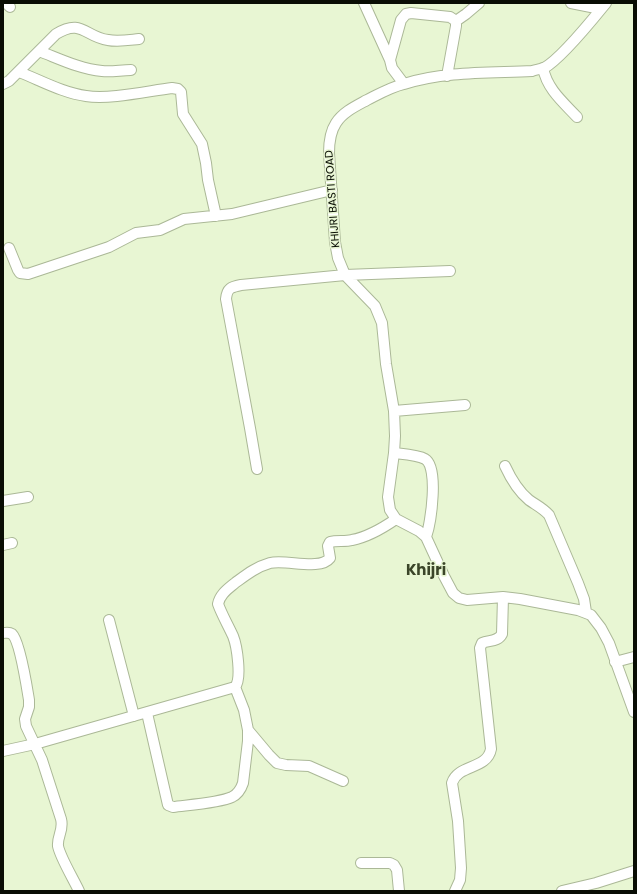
<!DOCTYPE html>
<html>
<head>
<meta charset="utf-8">
<style>
  body { margin:0 }
  #map { position:relative; width:637px; height:894px; overflow:hidden; background:#e8f6d3; font-family:Poppins,sans-serif }
  canvas { display:block }
  .frame { position:absolute; inset:0; border:4px solid #090d04; pointer-events:none }
</style>
</head>
<body>
<div id="map">
<canvas width="637" height="894"></canvas>
<div class="frame"></div>
</div>
<script>
const ctx = document.querySelector('canvas').getContext('2d');
ctx.lineJoin = 'round';
function strokePath(path, color, width, dash) { ctx.strokeStyle = color; ctx.lineWidth = width; ctx.lineCap = dash ? 'butt' : 'round'; ctx.setLineDash(dash || []); ctx.stroke(path); }
function label(font, color, halo, rows, align = 'center') {
  ctx.font = font + ' Poppins,sans-serif'; ctx.lineWidth = 3; ctx.setLineDash([]); ctx.textBaseline = 'middle'; ctx.strokeStyle = halo; ctx.fillStyle = color; for (const [text, x, y, turn = 0] of rows) {
    ctx.save(); ctx.translate(x, y); ctx.rotate((+turn || 0) * Math.PI / 180); ctx.textAlign = isNaN(turn) ? turn : align; if (halo) ctx.strokeText(text, 0, 0); ctx.fillText(text, 0, 0); ctx.restore();
  }
}
const minor = new Path2D(`
  M6 3 10 7
  M364 3 390 60
  M571 3 601 9
  M606 3C593 19 561 59 544 68 540 69 535 70 532 71 490 73 444 71 404 84 391 87 379 94 367 100 356 106 343 112 336 123 330 132 329 143 329 153L335 242 338 258 345 275 375 306 382 323 386 364 394 411 395 436 394 453 388 497 390 510 396 519 419 531 426 537 444 576 453 593 459 598 467 600 503 597 520 599 578 610 591 615 601 628 609 643 634 712
  M456 21 466 14 479 3
  M39 51C60 59 80 69 102 71 112 72 121 70 131 70
  M543 68C547 89 563 102 577 117
  M19 72C40 80 63 93 86 96 109 100 148 91 172 88L178 89 181 92 183 114 202 144 206 163 208 180 216 216
  M3 84 9 81 56 34C82 18 85 37 108 40 118 42 129 40 139 39
  M404 84 392 68 390 60 401 20 406 14 411 13 450 17 456 21V26L447 76
  M9 248 18 270 20 273 28 274 109 247 136 233 160 230 184 219 232 214 332 190
  M394 411 465 405
  M394 453C402 454 418 455 425 459 439 467 431 523 426 537
  M505 466C511 479 518 491 529 500 536 505 543 508 549 515L578 583 584 599 586 612
  M257 469 250 428 226 299C227 288 231 287 241 285L345 275 450 271
  M3 501 28 497
  M3 545 12 543
  M109 620 134 716
  M3 633C6 633 9 632 12 634 20 641 27 688 29 700V707L25 719 26 726 42 760 61 819C64 830 57 836 58 846 60 857 74 880 79 891
  M615 662 634 657
  M147 713 168 805 173 807C188 805 219 803 232 797 238 794 241 789 243 783L248 741V730L244 710 235 687
  M248 730 269 755 277 763 286 765 309 766 343 781
  M3 751 35 744 235 687C242 679 237 646 233 636 228 625 222 615 218 604 220 594 228 589 235 583 246 575 256 567 270 563 286 559 320 571 330 558L328 546 330 542C337 540 345 542 352 540 368 537 383 528 396 519
  M361 863H390L394 865 397 870 399 891
  M455 891 460 880 461 868 458 821 452 783C458 764 487 770 491 749L480 648 482 643C489 640 498 642 502 634L503 597
  M562 891 596 883 634 871`);
strokePath(minor, '#abb897', 12);
strokePath(minor, '#fff', 10);
label('11px', '#090d04', '#e8f6d3', [
  ["KHIJRI BASTI ROAD",333,199,-94]
]);
label('bold 15px', '#3b4529', '#e8f6d3', [
  ["Khijri",426,571]
]);
</script>
</body>
</html>
